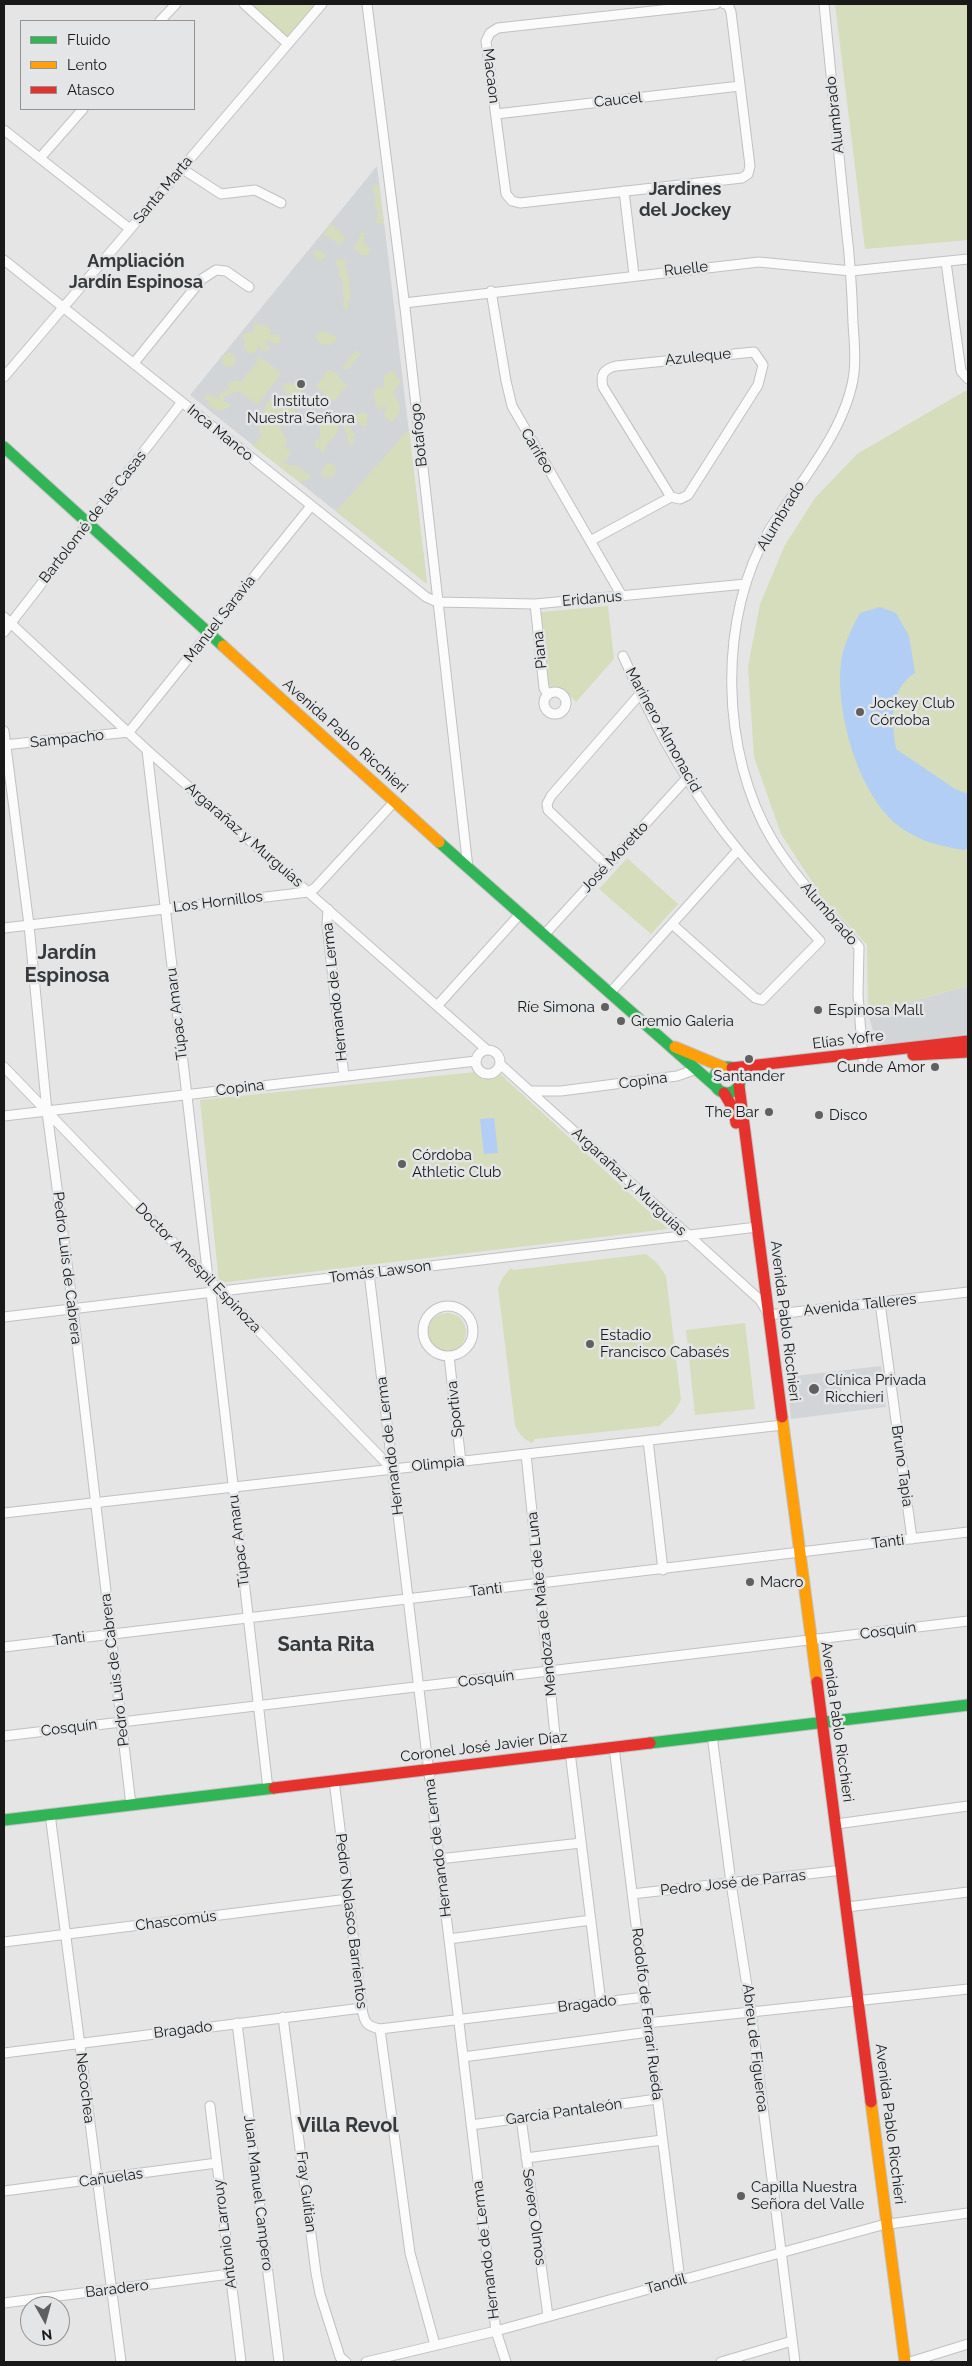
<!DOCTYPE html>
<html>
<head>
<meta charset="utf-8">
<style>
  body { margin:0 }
  #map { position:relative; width:972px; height:2366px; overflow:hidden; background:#e5e5e5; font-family:Raleway,sans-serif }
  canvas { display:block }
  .frame { position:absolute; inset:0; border:5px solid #19191a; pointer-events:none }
  .legend { position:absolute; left:20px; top:20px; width:175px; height:90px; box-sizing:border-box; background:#e4e5e6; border:1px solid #939394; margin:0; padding:6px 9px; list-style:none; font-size:15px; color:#19191a }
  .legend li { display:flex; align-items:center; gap:10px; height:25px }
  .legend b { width:25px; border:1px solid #939394 }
  .north { position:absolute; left:20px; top:2296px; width:50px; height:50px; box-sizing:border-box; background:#e4e5e6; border:1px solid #939394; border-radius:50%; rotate:173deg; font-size:14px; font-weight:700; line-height:20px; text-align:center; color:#19191a }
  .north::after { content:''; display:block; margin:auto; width:18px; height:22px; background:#606061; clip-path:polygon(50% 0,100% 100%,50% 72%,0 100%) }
</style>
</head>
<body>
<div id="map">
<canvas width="972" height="2366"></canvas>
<div class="frame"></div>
<ul class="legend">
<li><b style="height:6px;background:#30b455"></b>Fluido</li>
<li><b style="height:6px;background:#ff9f0a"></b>Lento</li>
<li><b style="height:6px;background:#e5322d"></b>Atasco</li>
</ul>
<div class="north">N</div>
</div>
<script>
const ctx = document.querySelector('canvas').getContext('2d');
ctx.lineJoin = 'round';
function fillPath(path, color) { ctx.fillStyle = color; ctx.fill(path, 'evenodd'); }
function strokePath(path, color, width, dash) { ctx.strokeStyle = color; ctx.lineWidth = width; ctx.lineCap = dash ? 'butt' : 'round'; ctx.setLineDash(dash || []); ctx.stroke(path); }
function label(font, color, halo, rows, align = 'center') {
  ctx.font = font + ' Raleway,sans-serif'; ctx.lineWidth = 5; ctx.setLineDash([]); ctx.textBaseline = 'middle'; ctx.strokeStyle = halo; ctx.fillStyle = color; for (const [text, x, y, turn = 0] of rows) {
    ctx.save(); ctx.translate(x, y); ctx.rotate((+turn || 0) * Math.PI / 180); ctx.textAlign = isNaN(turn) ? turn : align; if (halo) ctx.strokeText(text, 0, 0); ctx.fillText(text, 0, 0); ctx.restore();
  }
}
fillPath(new Path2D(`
  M377 166 385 230 427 584 190 395Z
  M968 986V1034L877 1046 868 1013Z
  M881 1366 883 1380 841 1384 842 1398 884 1393 886 1407 791 1419 786 1377Z`), '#d1d5d8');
fillPath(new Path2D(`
  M252 4H316L288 38Z
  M835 4H968V240L865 249Z
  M375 184 379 186 384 224 375 222 379 211 374 206 376 199 372 188Z
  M332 224 345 237 341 245 324 235 327 227Z
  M360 233H366L363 241 371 250 367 255H361L353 248 359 240Z
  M318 250 328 256 320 260 314 257 313 252Z
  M337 259 346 260 345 268 348 272 346 273 348 275 350 285 348 287 351 293 349 295 351 300 347 302 350 308 346 309 342 305 344 301 342 279 339 278 340 268 335 264Z
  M254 323 268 326 271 330 270 335H279L280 342 275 344 267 340 265 343 269 346V350L263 351 257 344V352L250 354 244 349 245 342 242 336 245 333H251L254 329Z
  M321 330 336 337 335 342 329 345 320 344 316 337Z
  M356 350 361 354 348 370 342 367Z
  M222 360a7 7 0 1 1 14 0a7 7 0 1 1-14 0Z
  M260 357 281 373 258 405 239 391 225 396 223 401 230 404V406C223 413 214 411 208 404L210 402 205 400 206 394 220 399 218 395 229 389 228 383 238 380 241 383Z
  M328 370 337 373 341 380 347 385 334 401 316 387Z
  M395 370 397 378 401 381 393 393 400 404 399 415 391 422 385 417 384 412 387 408 385 407 381 410 376 406 374 392 377 388 384 386V375Z
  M298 380 307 385 299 395 297 408 293 410 300 414 299 419 291 422 293 425 290 427 280 425V428L287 440 285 448 289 449 291 453 284 463 291 466 295 465 310 475V479L299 482 253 446 261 436 259 427 265 419C264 411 263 401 274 399L283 405 287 402 288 397 282 385 287 383 294 384Z
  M965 391H968V986L868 1013 867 945 820 894 781 834 754 757 748 667 760 604 785 545 815 498 857 454Z
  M309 405 315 412 326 414 340 426 332 440 327 443 324 454 319 448 314 447 317 440 320 439V425L322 422 314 417 308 420 305 417 309 411Z
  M361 413H366L368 416 366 427 359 424 355 416Z
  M348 423 351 430 356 434 352 438 355 441 351 446C349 443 345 429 344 426Z
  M409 429 427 584 336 511Z
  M332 463 337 469 332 477 324 478 321 474 326 464Z
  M608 606 614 659 576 702 565 691 551 687 547 683 541 612Z
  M627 858 678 904 651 934 599 889Z
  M496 1070 668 1229 219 1283 200 1100Z
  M646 1254 658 1264 666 1276 681 1400 673 1413 659 1426 535 1439 532 1443C523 1439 519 1434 515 1425L498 1288 503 1277 511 1268 513 1270Z
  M428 1332a19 19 0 1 1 38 0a19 19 0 1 1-38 0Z
  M745 1323 755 1409 695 1415 686 1330Z`), '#d5ddbd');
fillPath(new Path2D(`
  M880 607 896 613 909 636 915 673C888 690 892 722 896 749L955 789 968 794V847L965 850C942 847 919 841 900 827 859 797 835 712 841 663 843 645 852 628 860 613Z
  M494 1118 498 1153 484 1154 480 1119Z`), '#b2cef4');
const street = new Path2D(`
  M244 4 288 44
  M367 4 405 308 468 868
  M716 4 498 28 490 33 486 41 506 194 512 201 520 203 742 178 748 174 750 166 731 12 728 5 724 4
  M824 4C832 78 839 152 846 226 850 258 852 290 853 323 854 339 856 357 854 373 847 429 800 482 770 529 717 616 720 754 773 841 797 880 829 912 859 947L858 995 863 1059
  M160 21 176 4
  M496 114 740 86
  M4 130 130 229
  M40 158 83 109
  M181 168 221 194 255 190 281 203
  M624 191 634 275
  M4 260 426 597 437 602 535 604 746 584
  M946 262 961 371 968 379
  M491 291 506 381 512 406 622 596
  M404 303 759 262 851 271 968 259
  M134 363 202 279 216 270 226 271 249 287
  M4 377 322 4
  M590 541 671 497 680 499 688 495 758 385 763 365 754 352 616 366C604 369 600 374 603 387L671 497
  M535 604 544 688 548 695
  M4 617 147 750 487 1050
  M4 632 182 402
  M623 656C653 724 691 793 739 851 764 882 793 911 820 941L762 1000 755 998 672 924
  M544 703a11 11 0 1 1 22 0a11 11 0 1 1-22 0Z
  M4 731 29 925 47 1112 73 1309 131 1805
  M4 745 129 732 311 506
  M147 750 208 1278
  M607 866 548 810 547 804 551 796 640 694
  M328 909 327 925 344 1076
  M4 928 308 892 315 888 395 801
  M544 935 687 778
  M610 993 738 850
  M437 1006 520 914
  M476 1062a12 12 0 1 1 24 0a12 12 0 1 1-24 0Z
  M500 1064 760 1300 769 1315 968 1292
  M4 1067 392 1469
  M530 1091H561L677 1076 694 1070
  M4 1116 476 1061
  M369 1273 496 2331 506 2362
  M211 1293 268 1789
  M880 1303 912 1539
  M423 1331a25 25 0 1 1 50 0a25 25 0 1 1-50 0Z
  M4 1317 757 1227
  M449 1356 461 1462
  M648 1440 663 1570
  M526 1454 557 1754
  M4 1513 783 1425
  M4 1647 968 1532
  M712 1735 731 1883 751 2012 795 2362
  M4 1736 968 1621
  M614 1747 680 2280
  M570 1752 601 2003
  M334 1780 362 2008C364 2022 366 2026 380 2029L645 1997
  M50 1814 121 2362
  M836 1824 968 1806
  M439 1859 581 1843
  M632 1894 834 1871
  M847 1907 968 1892
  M449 1939 591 1920
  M4 1942 348 1899
  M283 2017 316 2273 320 2294 340 2357 346 2362
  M237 2023 279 2362
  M647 2023 968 1989
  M380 2029 410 2253 435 2345
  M4 2053 362 2008
  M463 2057 649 2032
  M210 2106 241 2362
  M521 2118 548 2316
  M471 2125 657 2099
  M526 2158 662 2140
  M4 2191 217 2163
  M4 2303 230 2274
  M366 2362 496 2331 882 2225 968 2213
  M721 2362 792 2341
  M910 2362 968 2344`);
const fast = new Path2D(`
  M4 447 223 646
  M439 842 714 1085
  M714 1080a13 13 0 1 1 26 0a13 13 0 1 1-26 0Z
  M650 1743 968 1705
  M4 1820 274 1788`);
const slow = new Path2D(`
  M223 646 439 842
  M675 1047 723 1067
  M782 1417 817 1682
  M871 2102 905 2362`);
const jam = new Path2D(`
  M913 1055 968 1052
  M732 1068 968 1041
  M739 1086 782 1417
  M724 1093 734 1110 736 1123
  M817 1682 871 2102
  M274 1788 650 1743`);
strokePath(street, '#c1c1c1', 11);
strokePath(fast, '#c1c1c1', 13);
strokePath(slow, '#c1c1c1', 13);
strokePath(jam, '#c1c1c1', 13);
strokePath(street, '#fbfbfb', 9);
strokePath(fast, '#30b455', 11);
strokePath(slow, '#ff9f0a', 11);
strokePath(jam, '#e5322d', 11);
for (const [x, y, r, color] of [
  [301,384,5,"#606061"],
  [860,712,5,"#606061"],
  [605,1007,5,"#606061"],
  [818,1010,5,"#606061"],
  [621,1021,5,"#606061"],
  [749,1059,5,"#606061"],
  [935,1067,5,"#606061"],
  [769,1112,5,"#606061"],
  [819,1115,5,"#606061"],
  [402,1164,5,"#606061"],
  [590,1344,5,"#606061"],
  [814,1389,6,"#606061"],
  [750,1582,5,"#606061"],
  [741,2196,5,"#606061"]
]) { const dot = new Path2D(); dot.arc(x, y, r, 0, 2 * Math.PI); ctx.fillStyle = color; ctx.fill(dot); strokePath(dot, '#e4e5e6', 2); }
label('15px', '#19191a', '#e4e5e6', [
  ["Macaon",491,76,83],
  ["Caucel",618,100,-6],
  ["Alumbrado",835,115,-96],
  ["Santa Marta",163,190,-50],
  ["Ruelle",686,269,-6],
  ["Azuleque",698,357,-6],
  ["Inca Manco",220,433,39],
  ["Botafogo",419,435,-96],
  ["Carifeo",537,451,59],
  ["Alumbrado",781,516,-59],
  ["Bartolomé de las Casas",93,517,-52],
  ["Eridanus",592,599,-5],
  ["Manuel Saravia",220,619,-52],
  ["Piana",540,650,-96],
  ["Marinero Almonacid",663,730,61],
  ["Avenida Pablo Ricchieri",345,736,42],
  ["Sampacho",67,739,-6],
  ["Argarañaz y Murguías",244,835,41],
  ["José Moretto",615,857,-47],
  ["Los Hornillos",218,902,-7],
  ["Alumbrado",829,914,49],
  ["Hernando de Lerma",335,992,-96],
  ["Túpac Amaru",177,1014,-97],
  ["Elías Yofre",848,1040,-7],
  ["Copina",643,1081,-8],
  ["Copina",240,1088,-7],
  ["Argarañaz y Murguías",629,1182,43],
  ["Pedro Luis de Cabrera",67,1268,83],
  ["Doctor Amespil Espinoza",198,1268,46],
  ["Tomás Lawson",380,1272,-7],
  ["Avenida Talleres",860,1305,-6],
  ["Avenida Pablo Ricchieri",785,1321,83],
  ["Sportiva",455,1409,-96],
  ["Hernando de Lerma",390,1446,-97],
  ["Olimpia",438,1464,-6],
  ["Bruno Tapia",902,1466,82],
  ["Túpac Amaru",239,1541,-97],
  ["Tanti",888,1542,-7],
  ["Tanti",486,1590,-7],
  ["Mendoza de Mate de Luna",542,1604,-96],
  ["Cosquín",888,1631,-7],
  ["Tanti",69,1639,-7],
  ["Pedro Luis de Cabrera",115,1670,-97],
  ["Cosquín",486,1679,-7],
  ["Avenida Pablo Ricchieri",837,1722,82],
  ["Cosquín",69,1728,-7],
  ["Coronel José Javier Díaz",484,1747,-7],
  ["Hernando de Lerma",438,1848,-97],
  ["Pedro José de Parras",733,1883,-6],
  ["Chascomús",176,1921,-7],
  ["Pedro Nolasco Barrientos",351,1921,83],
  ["Bragado",587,2004,-7],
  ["Rodolfo de Ferrari Rueda",647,2014,83],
  ["Bragado",183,2030,-7],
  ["Abreu de Figueroa",755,2048,83],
  ["Necochea",85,2088,83],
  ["García Pantaleón",564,2112,-8],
  ["Avenida Pablo Ricchieri",890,2124,83],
  ["Cañuelas",111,2178,-8],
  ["Fray Guitian",306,2192,83],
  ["Juan Manuel Campero",258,2193,83],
  ["Severo Olmos",534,2217,82],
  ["Antonio Larrouy",225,2234,-97],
  ["Hernando de Lerma",486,2250,-97],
  ["Tandil",666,2284,-15],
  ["Baradero",117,2289,-7]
]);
label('15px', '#19191a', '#e4e5e6', [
  ["Instituto",301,401,"center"],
  ["Nuestra Señora",301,418,"center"],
  ["Jockey Club",870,703],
  ["Córdoba",870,720],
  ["Ríe Simona",595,1007,"right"],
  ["Espinosa Mall",828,1010],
  ["Gremio Galeria",631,1021],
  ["Cunde Amor",925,1067,"right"],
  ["Santander",749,1076,"center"],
  ["The Bar",759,1112,"right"],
  ["Disco",829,1115],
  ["Córdoba",412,1155],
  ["Athletic Club",412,1172],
  ["Estadio",600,1335],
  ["Francisco Cabasés",600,1352],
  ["Clínica Privada",825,1380],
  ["Ricchieri",825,1397],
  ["Macro",760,1582],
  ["Capilla Nuestra",751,2187],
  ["Señora del Valle",751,2204]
], 'left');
label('bold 18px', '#38393a', '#e4e5e6', [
  ["Jardines",685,190],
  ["del Jockey",685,211],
  ["Ampliación",136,262],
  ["Jardín Espinosa",136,283]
]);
label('bold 20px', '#38393a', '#e4e5e6', [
  ["Jardín",67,953],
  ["Espinosa",67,976],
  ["Santa Rita",326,1645],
  ["Villa Revol",348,2126]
]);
</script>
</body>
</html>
